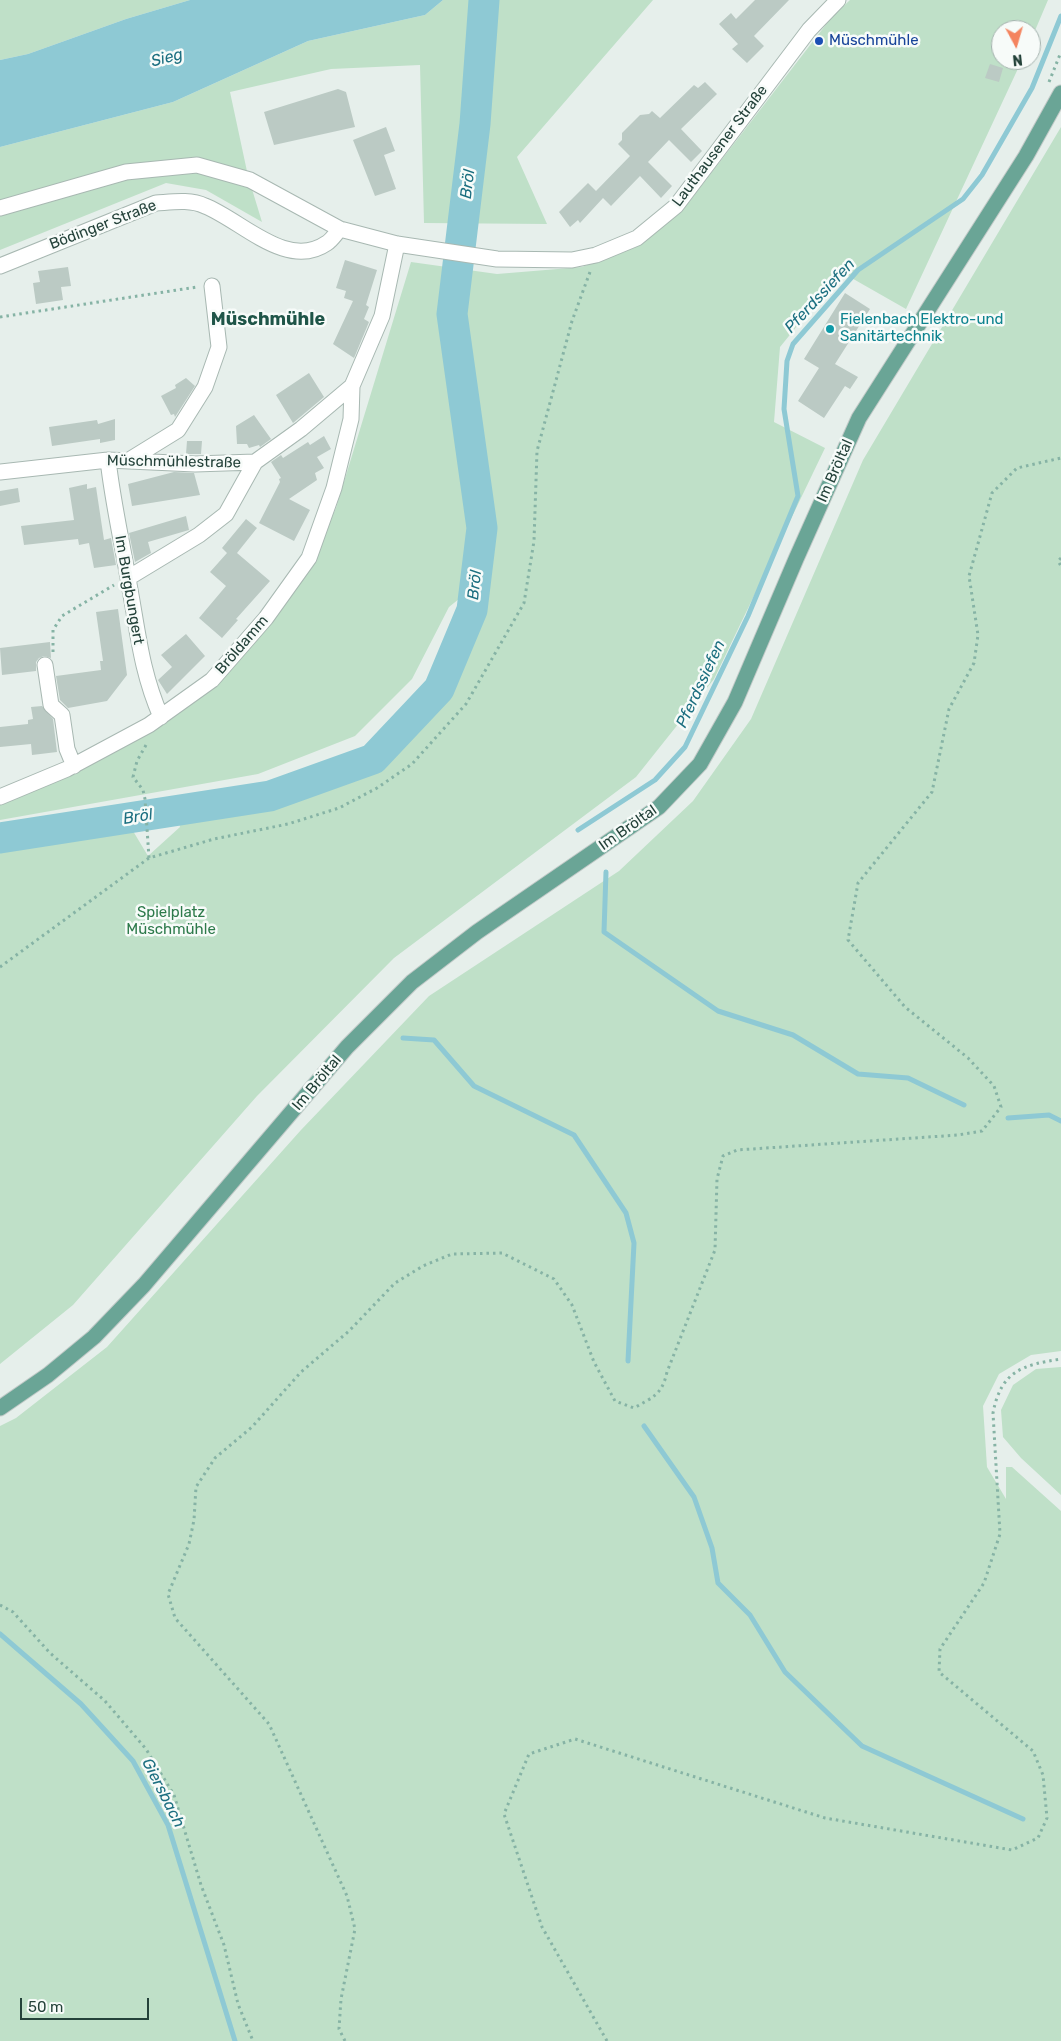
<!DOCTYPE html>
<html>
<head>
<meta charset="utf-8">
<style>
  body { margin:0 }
  #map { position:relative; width:1061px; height:2041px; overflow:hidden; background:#e6efeb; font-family:Rubik,sans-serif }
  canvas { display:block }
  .north { position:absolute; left:991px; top:20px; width:50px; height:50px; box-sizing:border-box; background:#f7fbf9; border:1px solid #a3b1ad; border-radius:50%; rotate:174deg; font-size:14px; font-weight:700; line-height:20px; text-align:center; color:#24423a }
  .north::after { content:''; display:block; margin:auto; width:18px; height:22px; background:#f4845f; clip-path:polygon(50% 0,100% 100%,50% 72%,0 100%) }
  .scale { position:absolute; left:20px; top:1998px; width:129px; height:22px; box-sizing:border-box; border:2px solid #24423a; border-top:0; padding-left:6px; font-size:15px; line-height:18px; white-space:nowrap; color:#24423a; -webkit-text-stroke:4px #f7fbf9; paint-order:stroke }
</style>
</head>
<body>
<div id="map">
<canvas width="1061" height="2041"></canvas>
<div class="north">N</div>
<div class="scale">50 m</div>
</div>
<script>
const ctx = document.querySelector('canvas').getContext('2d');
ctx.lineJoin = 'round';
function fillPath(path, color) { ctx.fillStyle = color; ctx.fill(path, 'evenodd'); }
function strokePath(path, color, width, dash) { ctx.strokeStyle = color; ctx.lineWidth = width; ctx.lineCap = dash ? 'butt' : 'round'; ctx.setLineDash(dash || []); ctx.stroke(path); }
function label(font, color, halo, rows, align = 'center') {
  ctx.font = font + ' Rubik,sans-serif'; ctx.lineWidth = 5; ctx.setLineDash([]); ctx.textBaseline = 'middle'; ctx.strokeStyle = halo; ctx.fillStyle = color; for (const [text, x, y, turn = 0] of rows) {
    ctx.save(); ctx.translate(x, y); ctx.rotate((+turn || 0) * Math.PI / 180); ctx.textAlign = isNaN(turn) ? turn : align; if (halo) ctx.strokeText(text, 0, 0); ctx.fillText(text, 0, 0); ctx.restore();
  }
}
fillPath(new Path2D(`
  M0 0H190L126 19 28 54 0 60Z
  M443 0H653L517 157 547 224 424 223 420 65 331 69 230 92 248 176 262 222 206 190 166 183 0 250V147L173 102 308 41 425 15Z
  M850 0H1048L1031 40V30H1001V60H1022L906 309 841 272 780 347 774 422 825 448 714 679 636 777 394 958 257 1096 73 1305 0 1364V847L130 826 148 856 180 827 178 817 268 804 375 762 446 694 481 613 490 574 449 607 412 679 355 736 258 774 0 820V802L213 683 314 558 336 508 411 262 497 274 582 267 635 246 682 211 831 18Z
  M1061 127V1351L1031 1355 999 1374 983 1406 987 1467 1006 1499V1467H1012L1061 1511V2041H0V1426L16 1418 107 1347 301 1130 429 996 619 871 693 801 751 719 863 460Z
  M1061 1367V1495L1021 1458 1003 1437 1001 1410 1013 1385 1036 1369Z`), '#bfe0c8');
fillPath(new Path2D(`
  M190 0H443L425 15 308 41 173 102 0 147V60L28 54 126 19Z`), '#8ec9d4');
strokePath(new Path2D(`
  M578 830 655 780 685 747 748 616 798 496 784 409 787 361 793 344 858 270 963 199 982 175 1032 88 1061 16
  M606 872 604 932 718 1011 793 1035 858 1074 908 1078 964 1105
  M403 1038 434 1040 474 1086 574 1135 626 1213 634 1243 628 1361
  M1008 1118 1049 1115 1061 1121
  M644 1426 694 1497 712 1548 718 1583 750 1615 785 1672 862 1746 1023 1819
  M0 1634 81 1704 133 1761 168 1825 235 2041`), '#8ec9d4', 5);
strokePath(new Path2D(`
  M0 838 270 796 373 759 439 689 472 610 482 528 452 314 475 124 484 0`), '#8ec9d4', 31);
fillPath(new Path2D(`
  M755 0H789L754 36 764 46 747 63 732 49 738 44 719 24 731 13 736 19Z
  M990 64 1003 68 999 82 985 78Z
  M705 82 717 94 681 129 702 151 691 162 669 140 648 162 672 186 661 198 640 176 611 206 603 198 580 223 578 220 570 227 559 212 588 183 596 191 630 156 618 144 622 140V133L640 115 649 114 652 111 660 118 694 85 698 88Z
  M338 89 346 92 355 127 274 145 264 112Z
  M386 127 395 151 384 155 396 189 375 196 353 140Z
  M345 260 377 270 366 305 369 307 364 319 369 322 354 358 333 344 353 301 344 298 346 291 336 288Z
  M68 267 71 286 61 287 63 300 36 304 33 283 40 282 38 271Z
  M845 293 870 309 835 364 858 377 850 389 845 386 824 418 798 401 819 368 804 359Z
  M309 373 324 397 293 423 276 395Z
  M186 378 195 386 175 417 174 414 171 415 161 396 176 388 175 385Z
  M254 415 271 439 260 447 259 445 249 448 247 444H237L236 426Z
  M115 419V440L100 443V439L52 446 49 427 97 420 98 424Z
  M324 436 331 449 317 457 324 468 315 473 317 480 289 499 310 510 294 541 259 523 280 482 279 479 281 478 271 462 281 455 283 458 308 442 310 445Z
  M187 441H202L201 454H186Z
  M174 472 194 473 200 495 132 506 128 484Z
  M87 484V489L96 487 104 540 111 538 116 565 94 568 89 543 79 545 78 539 24 545 21 526 74 520 69 488Z
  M18 488 20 502 0 506V491Z
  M186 516 189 530 148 542 151 553 135 562 129 533Z
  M246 519 257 528 237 553 270 581 236 619 238 620 222 638 199 618 226 586 210 572 227 553 222 548Z
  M118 609 127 675 107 701 68 708 60 700 56 676 101 670 100 661H103L96 612Z
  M186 634 205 656 167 694 158 680 172 667 161 655Z
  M50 642 51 658 44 656 39 658 36 662V671L2 675 0 648Z
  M42 706 53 719 57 752 32 755 31 744 0 747V727L28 724V720L33 719 31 707Z`), '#bbcac4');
const minor = new Path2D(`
  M0 208 126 172 197 165 250 180 340 229 397 244 497 259 572 260 596 255 637 238 676 206 809 30 838 0
  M0 266 156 203C172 202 190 199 205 206 241 220 287 271 327 243 332 240 336 233 340 229
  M131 459 178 430 205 387 219 347 212 286
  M108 460C113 504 122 541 129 584 138 632 141 671 161 717
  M0 472 108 460 195 464 255 462 301 429 352 386 382 316 397 244
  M128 578 199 535 226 514 255 462
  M45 665 51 705 62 715 67 749 74 766
  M0 797 67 769 149 725 212 680 266 618 309 558 334 488 351 419 352 386`);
const major = new Path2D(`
  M0 1408 48 1375 94 1337 144 1285 347 1047 412 982 477 932 659 807 700 764 735 702 796 559 859 418 1026 156 1061 93`);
strokePath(minor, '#a8b8b2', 17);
strokePath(major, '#c2cac8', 17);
strokePath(new Path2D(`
  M1049 82 1061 52
  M0 317 197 287
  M1061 558 1058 561 1061 566
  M53 652V630L62 616 114 585
  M146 745 137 761 133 777 143 790 145 799 149 858
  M0 967 149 858 214 839 288 824 339 808 377 788 412 764 466 704 524 603 534 541 537 451 572 321 590 272
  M0 1605 13 1612 50 1653 105 1701 146 1749 174 1795 201 1885 224 1945 238 2004 253 2041
  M345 2041 339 2029 341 1999 355 1929 347 1896 269 1724 175 1618 168 1594 189 1544 194 1520 196 1487 215 1458 252 1427 301 1372 349 1331 395 1283 423 1266 452 1254 502 1253 554 1279 572 1305 594 1362 615 1401 634 1408C653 1397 662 1395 667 1372L715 1250 717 1179 723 1156 737 1150 958 1135 982 1131 1001 1107 994 1086 968 1058 905 1007 848 940 858 883 932 792 949 709 974 663 978 635 969 576 992 493 1017 468 1061 458
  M607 2041 542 1927 504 1814 529 1754 575 1739 825 1818 1012 1850 1038 1838 1047 1818 1043 1775 1033 1751 939 1672 940 1649 984 1583 1000 1534 993 1413C1001 1371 1022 1365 1061 1359`), '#86b3a5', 3, [2.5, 4]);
strokePath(minor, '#fff', 15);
strokePath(major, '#6aa596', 15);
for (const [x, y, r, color] of [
  [819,41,5,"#1a4fb4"],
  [830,329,5,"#0f9aa8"]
]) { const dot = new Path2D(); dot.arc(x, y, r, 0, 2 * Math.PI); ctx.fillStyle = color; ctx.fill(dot); strokePath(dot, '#f7fbf9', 2); }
label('15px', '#164399', '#f7fbf9', [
  ["Müschmühle",829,41]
], 'left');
label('15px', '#24423a', '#f7fbf9', [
  ["Lauthausener Straße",720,146,-53],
  ["Bödinger Straße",103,225,-21],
  ["Müschmühlestraße",174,462,1],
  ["Im Bröltal",835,471,-66],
  ["Im Burgbungert",129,590,80],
  ["Bröldamm",242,645,-49],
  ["Im Bröltal",628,828,-35],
  ["Im Bröltal",317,1083,-50]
]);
label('15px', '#0d838f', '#f7fbf9', [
  ["Fielenbach Elektro-und",840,320],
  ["Sanitärtechnik",840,337]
], 'left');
label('15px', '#2d7a4b', '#f7fbf9', [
  ["Spielplatz",171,913],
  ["Müschmühle",171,930]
]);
label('italic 16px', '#1c6f80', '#f7fbf9', [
  ["Sieg",167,58,-14],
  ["Bröl",468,184,-83],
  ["Pferdssiefen",820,296,-47],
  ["Bröl",475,585,-84],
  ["Pferdssiefen",701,684,-65],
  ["Bröl",138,817,-9],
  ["Giersbach",163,1793,63]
]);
label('bold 18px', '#1f5548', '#f7fbf9', [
  ["Müschmühle",268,320]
]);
</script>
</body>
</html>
